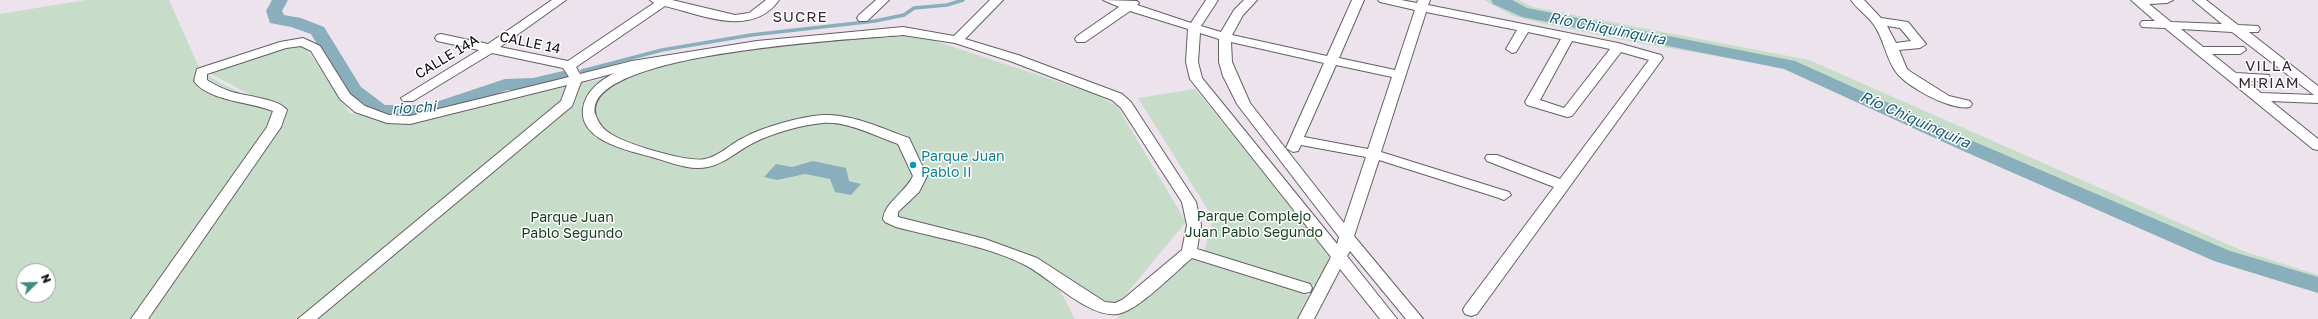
<!DOCTYPE html>
<html>
<head>
<meta charset="utf-8">
<style>
  body { margin:0 }
  #map { position:relative; width:2318px; height:319px; overflow:hidden; background:#ece3ed; font-family:"Golos Text",sans-serif }
  canvas { display:block }
  .north { position:absolute; left:16px; top:263px; width:40px; height:40px; box-sizing:border-box; background:#fff; border:1px solid #9f9e9f; border-radius:50%; rotate:67deg; font-size:11px; font-weight:700; line-height:16px; text-align:center; color:#0f0c10 }
  .north::after { content:''; display:block; margin:auto; width:14px; height:18px; background:#438a83; clip-path:polygon(50% 0,100% 100%,50% 72%,0 100%) }
</style>
</head>
<body>
<div id="map">
<canvas width="2318" height="319"></canvas>
<div class="north">N</div>
</div>
<script>
const ctx = document.querySelector('canvas').getContext('2d');
ctx.lineJoin = 'round';
function fillPath(path, color) { ctx.fillStyle = color; ctx.fill(path, 'evenodd'); }
function strokePath(path, color, width, dash) { ctx.strokeStyle = color; ctx.lineWidth = width; ctx.lineCap = dash ? 'butt' : 'round'; ctx.setLineDash(dash || []); ctx.stroke(path); }
function label(font, color, halo, rows, align = 'center') {
  ctx.font = font + ' "Golos Text",sans-serif'; ctx.lineWidth = 3; ctx.setLineDash([]); ctx.textBaseline = 'middle'; ctx.strokeStyle = halo; ctx.fillStyle = color; for (const [text, x, y, turn = 0] of rows) {
    ctx.save(); ctx.translate(x, y); ctx.rotate((+turn || 0) * Math.PI / 180); ctx.textAlign = isNaN(turn) ? turn : align; if (halo) ctx.strokeText(text, 0, 0); ctx.fillText(text, 0, 0); ctx.restore();
  }
}
fillPath(new Path2D(`
  M86 0H169L201 72 280 114 131 319H0V14ZM24 271H48V295H24Z
  M1484 0H1518L1533 7 1809 60 2243 251 2318 275V293L2225 264 1849 95 1780 67 1639 43 1545 24 1513 16Z
  M899 35 923 37 1095 94 1117 106 1186 222 1117 305 1056 283 1075 319H309L382 256 560 117 548 114 300 319H148L284 124 286 106 257 99 208 72 274 51 304 45 350 113 417 123 521 96 740 50Z
  M1195 89 1331 253 1317 287 1204 252 1213 218 1138 98Z
  M1191 259 1309 295 1297 319H1117L1120 312Z`), '#c7ddc9');
fillPath(new Path2D(`
  M813 161 846 168 849 181 861 184 851 195 835 192 830 179 805 174 777 180 764 177 776 164 792 167Z`), '#89afbc');
strokePath(new Path2D(`
  M582 71 662 50 751 35 875 21 904 15 914 8 947 5 963 0`), '#89afbc', 3.5);
fillPath(new Path2D(`
  M272 0H288L282 11 284 15 301 18 324 27 361 87 385 105H427L505 79 533 78 563 71 569 72 572 76 569 80 533 90H507L467 106 428 117 380 116 373 114 347 95 311 34 291 27 270 23 266 11Z
  M1491 0H1512L1527 8 1795 61 1975 142 2230 251 2318 277V293L2214 261 1961 150 1784 69 1522 17 1493 4Z`), '#89afbc');
const minor = new Path2D(`
  M552 0H566L500 47 568 61 654 3 650 0H672L735 15 749 13 766 0H779C752 38 702 15 665 6L576 67 580 74 632 61 757 41 903 27 954 36 990 0H1003L965 39 1018 55 1122 94 1131 102 1196 202 1201 225 1197 249 1310 284 1312 288 1310 292 1304 293 1192 258C1175 272 1137 312 1117 314 1089 318 1051 279 1027 266 989 246 937 238 896 227L885 222 883 219C885 202 905 193 913 176L898 144C875 136 848 121 823 123 801 125 773 133 753 143 737 151 726 163 708 167 688 171 670 162 652 157 630 151 579 141 583 109 585 92 600 80 615 73L581 82 572 106 317 319H298L561 101 567 85 410 124 387 123 355 112 340 99 311 51 301 46 286 48 207 74V80C215 85 223 89 232 92 246 96 279 99 287 110L281 127 148 319H131L267 127 273 111C251 102 208 101 194 81L197 69 280 42 303 38 320 46 350 94 365 106 389 115 410 116 569 77 563 68 492 53 413 101H403L401 98 479 50 437 41 435 38 437 35 441 34 488 44ZM903 35 955 43 1010 61 1112 100 1121 108 1182 202 1187 225 1182 250 1122 300 1115 303 1105 302 1037 258 985 239 898 217V212L919 192 927 176 909 138C883 129 853 114 824 115 803 116 762 127 743 138 730 144 720 156 705 159 688 163 626 144 611 134 604 130 599 124 596 116 576 52 862 39 903 35Z
  M876 0H889L867 21H859L857 18 859 15Z
  M1103 0 1137 1 1139 3 1137 5 1191 23 1206 0H1218L1201 26 1221 32 1234 10 1244 0H1257L1243 15 1232 35 1327 56 1352 0H1364L1339 58 1395 70 1415 10 1380 2 1378 0H1401L1417 3 1418 0H1430L1428 5 1618 43 1661 55 1663 58 1477 314 1471 316 1465 314 1463 310 1465 306 1554 187 1487 161 1485 158 1487 155H1497L1560 179 1649 60 1621 52 1572 116 1567 117 1527 105 1525 102 1561 39 1528 32 1516 52 1512 53 1506 49 1517 30 1426 12 1381 152 1509 192 1511 195 1504 200 1499 198 1379 160 1354 236 1423 319H1406L1350 251 1347 256 1397 319H1380L1340 269 1314 319H1298L1331 257 1190 79 1186 62 1188 29 1130 11 1085 42H1077L1075 39 1077 36 1119 7ZM1200 33 1219 39V62L1223 76 1237 104 1339 237 1337 244 1202 78 1198 62ZM1572 41 1610 49 1564 108 1540 100ZM1231 42 1324 63 1286 148 1293 152 1298 151 1301 145 1366 157 1344 223 1250 103 1232 62ZM1336 65 1392 77 1368 149 1304 137Z
  M1851 0H1864L1881 18 1908 22 1926 44 1920 48 1899 50 1907 69 1911 72 1949 96 1970 101 1972 104 1970 107C1951 111 1907 87 1896 72 1886 59 1884 39 1874 25 1868 16 1857 9 1851 0ZM1887 26 1900 28 1911 41 1896 43Z
  M2131 0H2173L2167 3 2149 4 2171 22 2222 24 2193 0H2206L2238 25 2258 26 2260 29 2258 32H2249L2318 86V103L2271 101 2318 139V150L2313 149 2165 28 2142 27 2140 24 2142 21H2155ZM2181 29 2232 32 2314 95 2261 93 2246 81H2269L2270 78 2269 75 2236 73 2212 54H2240L2246 50 2244 47H2203Z`);
strokePath(minor, '#665e67', 2);
fillPath(minor, '#fff');
for (const [x, y, r, color] of [
  [913,165,4,"#0f9aa8"]
]) { const dot = new Path2D(); dot.arc(x, y, r, 0, 2 * Math.PI); ctx.fillStyle = color; ctx.fill(dot); strokePath(dot, '#fff', 1.5); }
label('14px', '#0f0c10', '#fff', [
  ["CALLE 14",530,43,12],
  ["CALLE 14A",447,57,-31]
]);
label('14px', '#0d838f', '#fff', [
  ["Parque Juan",921,157],
  ["Pablo II",921,173]
], 'left');
label('14px', '#123d1b', '#fff', [
  ["Parque Complejo",1254,217],
  ["Juan Pablo Segundo",1254,233],
  ["Parque Juan",572,218],
  ["Pablo Segundo",572,234]
]);
ctx.letterSpacing = '1px';
label('15px', '#332c33', '#fff', [
  ["SUCRE",800,17],
  ["VILLA",2269,66],
  ["MIRIAM",2269,83]
]);
ctx.letterSpacing = '0px';
label('italic 15px', '#135c70', '#fff', [
  ["Río Chiquinquira",1607,29,11],
  ["rio chi",414,108,-4],
  ["Río Chiquinquira",1915,120,24]
]);
</script>
</body>
</html>
